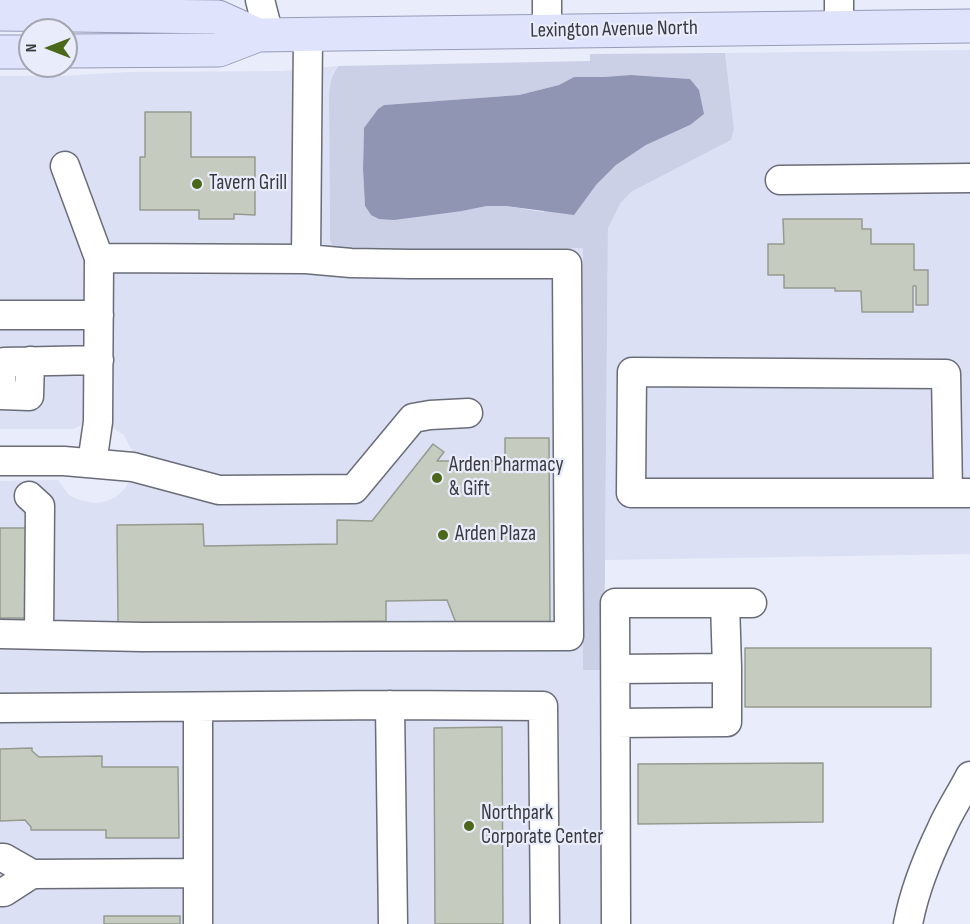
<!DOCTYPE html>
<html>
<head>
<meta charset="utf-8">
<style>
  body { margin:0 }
  #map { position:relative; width:970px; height:924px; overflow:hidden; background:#e9ecfa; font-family:"Sofia Sans Condensed",sans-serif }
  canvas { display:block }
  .north { position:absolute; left:18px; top:18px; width:60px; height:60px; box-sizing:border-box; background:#e9ecfa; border:2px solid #a3a5b0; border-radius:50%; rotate:270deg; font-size:16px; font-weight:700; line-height:24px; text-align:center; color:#3a3b40 }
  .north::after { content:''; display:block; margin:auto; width:21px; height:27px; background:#4b6719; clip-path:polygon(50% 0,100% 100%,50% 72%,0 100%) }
</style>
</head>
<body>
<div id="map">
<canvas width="970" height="924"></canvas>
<div class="north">N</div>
</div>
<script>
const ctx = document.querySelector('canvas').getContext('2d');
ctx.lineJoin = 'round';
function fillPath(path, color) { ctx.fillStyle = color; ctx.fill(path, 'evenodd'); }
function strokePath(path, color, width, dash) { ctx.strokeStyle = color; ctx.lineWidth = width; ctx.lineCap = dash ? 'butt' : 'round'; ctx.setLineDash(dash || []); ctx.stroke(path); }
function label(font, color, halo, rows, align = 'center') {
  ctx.font = font + ' "Sofia Sans Condensed",sans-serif'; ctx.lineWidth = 4.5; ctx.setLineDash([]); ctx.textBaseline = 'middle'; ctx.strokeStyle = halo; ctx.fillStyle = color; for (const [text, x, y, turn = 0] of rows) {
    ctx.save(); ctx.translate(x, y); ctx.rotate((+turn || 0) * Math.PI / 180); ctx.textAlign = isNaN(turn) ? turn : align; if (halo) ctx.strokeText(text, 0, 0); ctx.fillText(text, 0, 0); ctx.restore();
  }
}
fillPath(new Path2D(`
  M970 50V554L605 560 608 228 620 204 631 192 731 140 734 129 725 53Z
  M339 66 334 71 332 76 329 98 330 240 341 251 583 247V669L604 670V924H0V481L58 480 69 495 79 500 96 503 107 501 116 497 125 488 133 477 134 454 123 434 104 423 93 422 83 424 73 429H0V76H62L128 72 281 71Z`), '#dce0f4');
fillPath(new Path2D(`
  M725 53 734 129 731 140 631 192 620 204 608 228 604 670H583V248L341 251 333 247 330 240 329 98C330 86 330 75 339 66L590 61V54ZM631 75 690 79V125L646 145 616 165 596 185 543 212 506 206H487L462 211 371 215 365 206 363 169 364 129 378 109 384 105 519 95 559 85 574 77H603Z`), '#cbd0e6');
fillPath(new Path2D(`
  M631 75 690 79 699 90 704 114 690 125 646 145 616 165 596 185 574 215 506 206H487L462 211 394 220 379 219 371 215 365 206 363 169 364 128 378 109 384 105 519 95 559 85 574 77H603Z`), '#8f95b3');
const building = new Path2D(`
  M145 112H191V157H255V215L234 214V219H199V210H140V157H145Z
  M783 219H862V229H871V244H914V270H928V305H916V286H913V312H862L861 291H835V288H784V275H768V244H784Z
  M505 438H549L550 622 456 623 447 600 386 601V621L118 624 117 525 203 524 204 546 337 544V520L372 521 433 444 444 452 437 461H505Z
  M0 528H32V618H0Z
  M745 648H931V707H745Z
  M502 727 503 924H435L434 728Z
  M32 748V751L39 757 102 756V767H178L179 838H106V830H31V827L25 820 0 821V749Z
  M823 763V822L638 824V764Z
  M104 916H180V924H104Z`);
fillPath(building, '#c6cbbf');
strokePath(building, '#959b8f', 1.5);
const minor = new Path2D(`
  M260 0 269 35
  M839 27V0
  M547 31V0
  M65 166 99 258 98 422 92 463
  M780 180 970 178
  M306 259 308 34
  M0 315H99
  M30 361 29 396 1 395V365L4 362 99 360
  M0 461H64L133 467 219 490 354 489 413 418 430 415 468 413
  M948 493 946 374 632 372 631 493H970
  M29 496 40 506 39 635
  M725 603H752
  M0 634 142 637 569 636 567 264H410L351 263 306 259 99 258
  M616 669 727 668 725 603H615L616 924
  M390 705 393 924
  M0 708 390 705 543 706 545 924
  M616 723 727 722V668
  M0 858H4L32 874 4 892H0
  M32 874 198 873
  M198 924V707
  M908 924C914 892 927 859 941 830 949 811 961 794 970 776`);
const major = new Path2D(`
  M0 14 218 17 258 35
  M66 51 219 50 258 35 970 26
  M0 52H30`);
strokePath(minor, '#6a6c78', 31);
strokePath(major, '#979cb8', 35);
strokePath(minor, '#fff', 28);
strokePath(major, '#dfe3fb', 33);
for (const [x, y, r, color] of [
  [197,184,6,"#4b6719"],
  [437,478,6,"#4b6719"],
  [443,535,6,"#4b6719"],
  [469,826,6,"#4b6719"]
]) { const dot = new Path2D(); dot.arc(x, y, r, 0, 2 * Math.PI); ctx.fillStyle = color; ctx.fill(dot); strokePath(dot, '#e9ecfa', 2); }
label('21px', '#3a3b40', '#e9ecfa', [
  ["Lexington Avenue North",614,30,-1]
]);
label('21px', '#3a3b40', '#e9ecfa', [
  ["Tavern Grill",209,184],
  ["Arden Pharmacy",449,466],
  ["& Gift",449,490],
  ["Arden Plaza",455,535],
  ["Northpark",481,814],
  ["Corporate Center",481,838]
], 'left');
</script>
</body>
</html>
